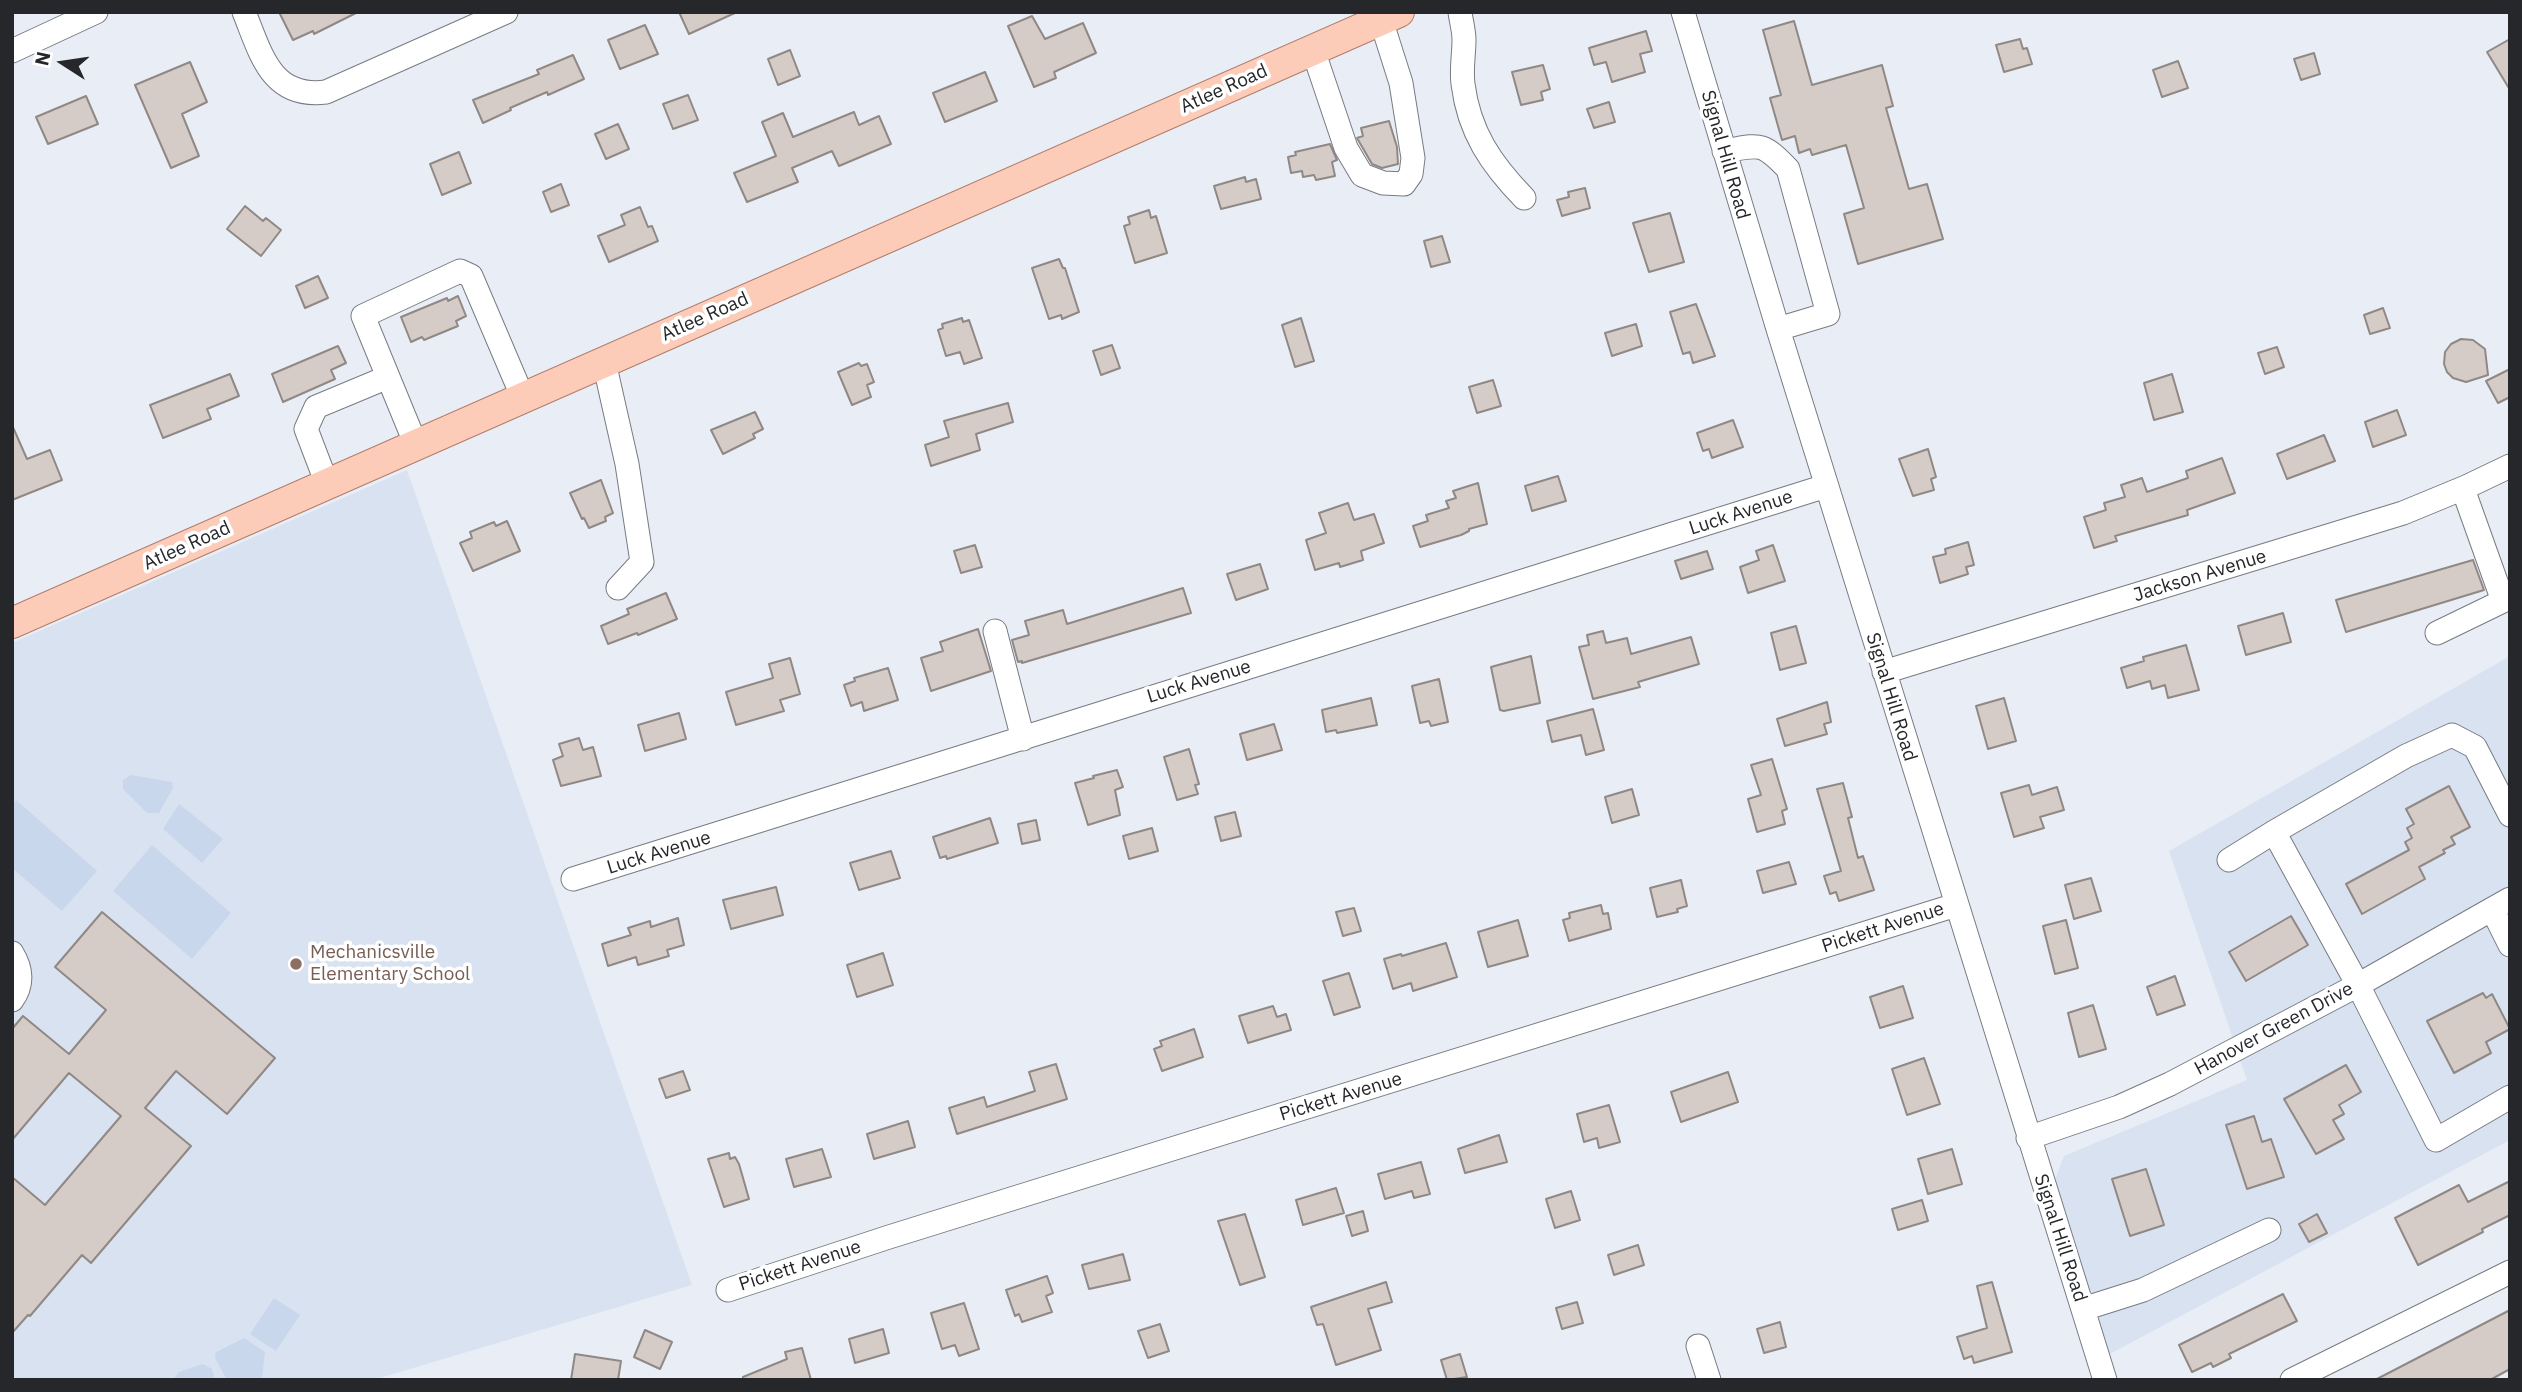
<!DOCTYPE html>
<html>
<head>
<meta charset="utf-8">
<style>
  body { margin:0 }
  #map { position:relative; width:2522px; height:1392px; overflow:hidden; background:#e9eef6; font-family:"IBM Plex Sans",sans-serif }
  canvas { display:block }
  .frame { position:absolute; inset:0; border:14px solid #25272a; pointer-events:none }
  .north { position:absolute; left:28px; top:28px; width:70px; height:70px; -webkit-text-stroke:5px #fff; paint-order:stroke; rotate:282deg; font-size:19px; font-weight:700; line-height:28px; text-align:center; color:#25272a }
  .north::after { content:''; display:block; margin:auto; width:24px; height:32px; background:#25272a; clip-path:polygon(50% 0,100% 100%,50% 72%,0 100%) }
</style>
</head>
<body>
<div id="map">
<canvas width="2522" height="1392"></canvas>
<div class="frame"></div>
<div class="north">N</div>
</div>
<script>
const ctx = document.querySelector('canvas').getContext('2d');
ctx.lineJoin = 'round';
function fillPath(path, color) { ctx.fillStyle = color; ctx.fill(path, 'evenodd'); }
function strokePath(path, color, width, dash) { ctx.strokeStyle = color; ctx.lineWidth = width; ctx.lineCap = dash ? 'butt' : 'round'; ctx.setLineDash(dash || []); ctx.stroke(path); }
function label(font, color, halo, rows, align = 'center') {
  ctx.font = font + ' "IBM Plex Sans",sans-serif'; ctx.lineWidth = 7; ctx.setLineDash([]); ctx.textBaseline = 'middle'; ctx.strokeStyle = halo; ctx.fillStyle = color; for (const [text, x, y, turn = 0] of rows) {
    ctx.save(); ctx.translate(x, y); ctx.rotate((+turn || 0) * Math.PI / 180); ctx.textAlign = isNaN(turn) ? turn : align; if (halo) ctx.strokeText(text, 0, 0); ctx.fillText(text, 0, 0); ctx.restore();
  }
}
fillPath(new Path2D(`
  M407 470 692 1285 373 1380H12V643Z
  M2510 656V1140L2106 1356 2055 1179 2064 1156 2247 1080 2169 851Z`), '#d9e2f1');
fillPath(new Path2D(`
  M131 775 172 782 173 788 159 813H147L123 789V780Z
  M16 800 97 871 62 911 12 868V805Z
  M179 804 223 839 202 863 163 829Z
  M152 845 231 913 192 959 113 891Z
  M274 1298 300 1315 276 1351 250 1334Z
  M244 1338 265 1352 262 1378 227 1380 215 1358 216 1352Z
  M203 1364 212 1369 215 1380H173L179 1372Z`), '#c9d7ed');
const building = new Path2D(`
  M279 12H358L314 34 313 31 293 40Z
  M679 12H737L689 34Z
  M1032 16 1045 39 1083 23 1096 53 1054 72 1056 78 1034 87 1008 26Z
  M1794 21 1812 85 1882 65 1893 106 1886 108 1909 189 1927 184 1943 239 1858 264 1844 214 1864 208 1846 145 1812 155 1810 149 1799 153 1795 136 1782 140 1770 98 1781 95 1763 30Z
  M645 25 658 54 620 69 608 40Z
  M1646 31 1652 51 1640 54 1645 72 1612 82 1606 62 1594 65 1589 48Z
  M2020 39 2023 49 2027 48 2032 64 2004 72 1996 45Z
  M2510 39V90L2487 52Z
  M790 50 800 76 778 85 768 59Z
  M2314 53 2320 74 2301 80 2294 59Z
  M573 55 584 79 548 95 547 92 510 108 511 110 483 123 473 100 539 74 537 70Z
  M2178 61 2188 88 2162 97 2153 70Z
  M190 62 207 102 182 114 199 156 171 168 135 85Z
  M1543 65 1550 89 1541 92 1543 100 1521 105 1512 72Z
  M985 72 997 101 945 122 933 93Z
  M688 95 698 120 673 129 663 104Z
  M86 96 98 124 48 144 36 117Z
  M1609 102 1615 122 1594 128 1587 109Z
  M854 112 859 125 879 116 891 144 839 166 832 151 792 168 798 182 747 202 734 173 776 156 762 122 783 113 793 137Z
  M1389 121 1397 147 1398 164 1382 168 1372 164 1357 138 1363 136 1361 128Z
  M618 124 629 149 606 159 595 134Z
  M1330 144 1337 160 1332 162 1335 176 1316 180 1314 175 1303 177 1302 171 1291 173 1288 157 1296 155 1295 152Z
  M459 152 471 183 442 195 430 164Z
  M1245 177 1246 182 1256 179 1261 199 1221 209 1214 186Z
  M561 184 569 205 551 212 543 192Z
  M1585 188 1590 208 1562 216 1557 200 1569 197 1568 192Z
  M245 206 263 221 266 218 281 230 261 256 227 229Z
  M640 207 648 227 652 226 658 241 609 262 598 236 625 225 621 215Z
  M1149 210 1151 218 1156 216 1167 253 1135 263 1124 226 1130 224 1128 217Z
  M1670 213 1684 262 1649 272 1633 223Z
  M1442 236 1450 262 1431 267 1424 241Z
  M1059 259 1063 268H1065L1079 312 1062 319 1061 315 1049 319 1032 268Z
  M318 276 328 298 305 308 296 286Z
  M458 296 466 316 456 321 458 326 424 340 422 337 411 342 401 317 447 298 448 301Z
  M1696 304 1715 356 1693 363 1690 352 1683 354 1670 312Z
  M2383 308 2390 328 2370 334 2364 315Z
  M962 318 963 322 969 320 982 358 964 364 960 352 946 356 938 330 943 328 942 324Z
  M1301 318 1314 361 1295 367 1282 325Z
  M1636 324 1642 346 1612 356 1605 333Z
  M2461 339 2473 340 2485 349 2488 375 2466 382 2453 378 2447 372 2444 364 2445 352 2451 344Z
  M1112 345 1120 368 1101 375 1093 351Z
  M338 346 346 363 331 370 335 379 283 402 272 374Z
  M2277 347 2284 367 2265 374 2258 353Z
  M859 363 861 366 867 364 874 382 867 385 871 397 852 405 838 372Z
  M2510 369V397L2498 403 2486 381Z
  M230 374 239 396 207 409 211 419 163 438 150 405Z
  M2172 374 2183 412 2154 420 2144 383Z
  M1493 380 1501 406 1477 413 1469 387Z
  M1008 403 1013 422 976 434 980 450 931 466 925 445 949 437 944 421Z
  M2397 410 2406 435 2373 447 2365 422Z
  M755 412 763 429 753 434 755 438 723 454 711 430Z
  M1733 420 1743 447 1712 458 1709 449 1703 451 1697 433Z
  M12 425 27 459 50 450 62 480 12 500Z
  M2324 435 2335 461 2287 479 2277 454Z
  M1928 449 1936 477 1931 479 1934 490 1913 496 1899 459Z
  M2222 458 2235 493 2187 510 2188 515 2115 536 2117 541 2094 548 2084 517 2106 510 2104 503 2125 497 2121 485 2142 478 2147 492 2188 478 2186 471Z
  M1558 476 1566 501 1532 511 1525 486Z
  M601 480 613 513 605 517 606 521 589 528 584 518 582 519 570 493Z
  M1478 483 1487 524 1469 529V531L1461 535 1420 547 1413 526 1428 521 1426 515 1449 508 1446 501 1456 498 1453 491Z
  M1348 503 1354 520 1374 514 1384 543 1361 551 1363 560 1340 567 1339 563 1315 570 1306 540 1326 533 1319 513Z
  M507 521 520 551 473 571 460 543 472 538 470 532 494 522 496 526Z
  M1968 542 1974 565 1966 567 1968 574 1940 583 1933 557 1946 554 1945 549Z
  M975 545 982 567 961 573 954 551Z
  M1773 545 1785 581 1748 593 1740 567 1759 560 1756 551Z
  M1707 551 1713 569 1681 579 1675 561Z
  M2473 560 2484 590 2346 632 2336 600Z
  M1260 564 1268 589 1236 600 1227 574Z
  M1183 588 1191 613 1022 663V661L1018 662 1012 640 1029 635 1025 621 1063 610 1067 624Z
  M666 593 677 619 638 635 637 633 608 644 601 626 629 614 627 609Z
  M2283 613 2291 642 2246 655 2238 626Z
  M1796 626 1806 663 1780 670 1771 633Z
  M978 629 991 671 931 691 921 658 943 651 940 642Z
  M1603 631 1606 643 1627 638 1631 654 1691 637 1699 664 1638 682 1640 687 1593 699 1579 647 1589 645 1587 635Z
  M2186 645 2199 690 2168 698 2165 685 2152 689 2150 681 2127 688 2121 668 2144 661 2143 657Z
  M1531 656 1540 703 1504 711 1500 710 1491 667Z
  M790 658 800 694 780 700 784 711 736 725 726 692 773 678 769 664Z
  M888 668 898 700 864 711 862 702 851 706 844 685 855 681 854 678Z
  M1439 679 1448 722 1431 726 1429 721 1420 723 1412 686Z
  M1371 698 1377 725 1337 733 1336 730 1326 732 1322 710Z
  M2004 698 2016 741 1988 749 1976 706Z
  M1827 702 1831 722 1824 724 1827 734 1785 746 1777 719Z
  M1593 709 1604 750 1586 755 1581 735 1552 742 1547 721Z
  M679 713 686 739 645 751 638 725Z
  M1274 724 1282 750 1247 760 1240 734Z
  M579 738 583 750 593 747 601 776 561 786 553 760 563 756 559 744Z
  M1189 749 1199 784 1195 785 1198 794 1177 800 1164 757Z
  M1772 759 1787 809 1782 811 1785 824 1757 832 1748 799 1761 795 1751 765Z
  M1117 770 1123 787 1115 790 1120 815 1088 825 1075 783 1094 778 1093 776Z
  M1843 783 1852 817 1848 818 1858 858 1863 856 1874 890 1839 901 1836 892 1830 894 1824 876 1841 871 1817 789Z
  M2029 785 2032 795 2057 787 2064 810 2040 817 2044 828 2014 837 2001 793Z
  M2449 786 2470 827 2451 837 2455 844 2443 850 2445 853 2419 867 2425 879 2362 914 2346 884 2409 850 2405 842 2412 838 2407 828 2414 824 2406 809Z
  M1632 789 1639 815 1612 823 1605 797Z
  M1235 812 1241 836 1221 841 1215 817Z
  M990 818 998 843 947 859 946 856 940 858 933 837Z
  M1036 820 1040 840 1022 844 1018 824Z
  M1152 828 1158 851 1129 859 1123 836Z
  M891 851 900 878 859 890 850 863Z
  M1789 862 1796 884 1763 893 1757 871Z
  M2091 878 2101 911 2074 919 2065 885Z
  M1681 880 1687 906 1677 909 1678 912 1657 917 1650 888Z
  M776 887 783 915 731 929 723 900Z
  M1601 905 1603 914 1608 913 1611 929 1569 941 1563 920 1570 918 1569 913Z
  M1354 908 1361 931 1343 936 1336 912Z
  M102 912 275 1058 227 1114 176 1071 145 1108 191 1146 91 1263 82 1255 30 1316 28 1315 12 1333V1177L45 1205 121 1116 69 1073 12 1140V1029L23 1016 69 1054 106 1010 55 967Z
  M2291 916 2308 945 2246 981 2229 952Z
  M678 918 684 945 667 950 669 956 638 965 636 957 608 966 602 944 631 935 628 928 650 921 651 927Z
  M1518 920 1528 956 1488 967 1478 932Z
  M2066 920 2078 968 2055 974 2043 926Z
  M1446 943 1457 977 1413 991 1411 983 1393 989 1384 959 1401 954 1402 956Z
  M883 953 893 985 857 997 847 965Z
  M1349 973 1360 1007 1334 1015 1323 981Z
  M2175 976 2185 1005 2157 1015 2147 987Z
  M1903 986 1913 1018 1880 1028 1870 997Z
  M2483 993 2486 998 2492 994 2510 1029 2486 1042 2491 1053 2454 1073 2427 1021Z
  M2093 1005 2106 1049 2079 1057 2068 1013Z
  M1273 1006 1277 1017 1286 1014 1291 1030 1248 1043 1239 1016Z
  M1194 1029 1203 1057 1162 1071 1154 1049 1162 1046 1160 1041Z
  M1924 1058 1940 1104 1907 1115 1892 1069Z
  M1056 1064 1067 1099 957 1134 949 1108 984 1097 987 1107 1035 1091 1029 1072Z
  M2346 1065 2361 1092 2339 1105 2344 1114 2333 1120 2344 1139 2316 1154 2284 1099Z
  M683 1071 690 1090 666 1098 659 1079Z
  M1728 1072 1738 1102 1681 1122 1671 1092Z
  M1609 1105 1620 1142 1599 1148 1597 1138 1584 1142 1577 1114Z
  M2254 1116 2262 1142 2271 1139 2284 1177 2247 1189 2226 1125Z
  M908 1121 915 1147 874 1159 867 1134Z
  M1499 1135 1507 1162 1465 1173 1458 1149Z
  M822 1149 831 1177 794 1187 786 1159Z
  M1952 1149 1962 1184 1928 1194 1918 1159Z
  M729 1153 730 1159 735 1157 739 1164 749 1199 724 1207 708 1159Z
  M1421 1162 1430 1194 1414 1198 1412 1191 1385 1199 1378 1174Z
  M2146 1169 2164 1225 2130 1236 2112 1179Z
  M2510 1181V1215L2482 1229 2483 1232 2418 1265 2395 1218 2459 1185 2468 1202Z
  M1336 1188 1344 1213 1303 1225 1296 1200Z
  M1571 1191 1580 1220 1555 1228 1546 1199Z
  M1922 1200 1928 1221 1898 1230 1892 1209Z
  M1363 1211 1368 1231 1352 1236 1346 1216Z
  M1245 1214 1265 1277 1240 1285 1218 1221Z
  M2317 1214 2327 1233 2309 1242 2299 1224Z
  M1638 1245 1644 1265 1614 1275 1608 1255Z
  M1123 1254 1130 1280 1089 1289 1082 1265Z
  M1047 1276 1053 1293 1046 1296 1052 1312 1022 1322 1019 1314 1015 1316 1006 1290Z
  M1386 1282 1392 1302 1368 1309 1381 1350 1336 1365 1323 1324 1317 1325 1311 1307Z
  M1992 1282 2012 1352 1974 1363 1972 1356 1964 1359 1957 1337 1987 1328 1977 1286Z
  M2283 1294 2297 1321 2229 1354 2231 1358 2213 1367 2211 1363 2192 1372 2179 1345Z
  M1577 1302 1583 1323 1562 1329 1556 1308Z
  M964 1303 979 1349 959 1356 955 1345 942 1349 931 1313Z
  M2510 1310V1369L2490 1380H2375Z
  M1780 1322 1786 1347 1764 1353 1757 1329Z
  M1160 1324 1169 1351 1148 1358 1138 1331Z
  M883 1329 889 1353 855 1363 849 1339Z
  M645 1330 672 1342 660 1369 634 1357Z
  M802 1348 811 1380H743V1377L787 1359 785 1352Z
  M575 1354 621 1361 618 1380H571Z
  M1460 1354 1467 1377 1447 1380 1441 1360Z`);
fillPath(building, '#d5ccc8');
strokePath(building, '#908884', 2);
const minor = new Path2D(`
  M244 12C261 54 271 99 326 92L506 12
  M1460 12C1461 21 1464 30 1464 40 1464 54 1461 69 1463 84 1469 132 1491 164 1524 198
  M1683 12 1778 329 2105 1380
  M1313 50 1346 148 1362 175 1383 183 1404 184 1411 174 1413 158 1401 83 1381 20
  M12 51 96 12
  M1724 151C1760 145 1761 141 1788 169L1828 314 1778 329
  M604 362 627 464 642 562 618 588
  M416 445 363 316 460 271 471 276 523 398
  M327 484 306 429 316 407 388 377
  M995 631 1023 739
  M2437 633 2503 601 2463 489
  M1884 672 2403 513 2466 487 2510 466
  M2510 815 2475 747 2452 735 2406 756 2274 832 2358 985 2436 1140 2510 1097
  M2229 860 2274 832
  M573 879 1826 486
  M2492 909 2510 945
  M12 953C22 969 23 985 12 1000
  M2028 1138 2119 1107 2170 1084 2358 985 2510 899
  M728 1290 889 1237 1956 905
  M2083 1309 2143 1290 2269 1230
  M1698 1346 1709 1380
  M2292 1380 2510 1272`);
const major = new Path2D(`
  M12 623 1399 12`);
strokePath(minor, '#777b82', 25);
strokePath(major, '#b07c69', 32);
strokePath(minor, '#fff', 23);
strokePath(major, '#fdccb9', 30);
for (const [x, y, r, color] of [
  [296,964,7,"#8d6e63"]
]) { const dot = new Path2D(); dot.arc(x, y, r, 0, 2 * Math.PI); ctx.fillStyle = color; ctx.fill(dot); strokePath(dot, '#fff', 2.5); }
label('19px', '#25272a', '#fff', [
  ["Atlee Road",1224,89,-24],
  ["Signal Hill Road",1725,155,74],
  ["Atlee Road",705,317,-24],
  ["Luck Avenue",1741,513,-18],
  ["Atlee Road",187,546,-24],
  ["Jackson Avenue",2200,576,-17],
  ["Luck Avenue",1199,682,-17],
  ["Signal Hill Road",1891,697,73],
  ["Luck Avenue",659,853,-17],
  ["Pickett Avenue",1883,928,-18],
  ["Hanover Green Drive",2274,1029,-28],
  ["Pickett Avenue",1341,1097,-17],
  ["Signal Hill Road",2060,1238,72],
  ["Pickett Avenue",800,1266,-18]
]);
label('19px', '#785e54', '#fff', [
  ["Mechanicsville",310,953],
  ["Elementary School",310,975]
], 'left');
</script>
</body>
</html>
